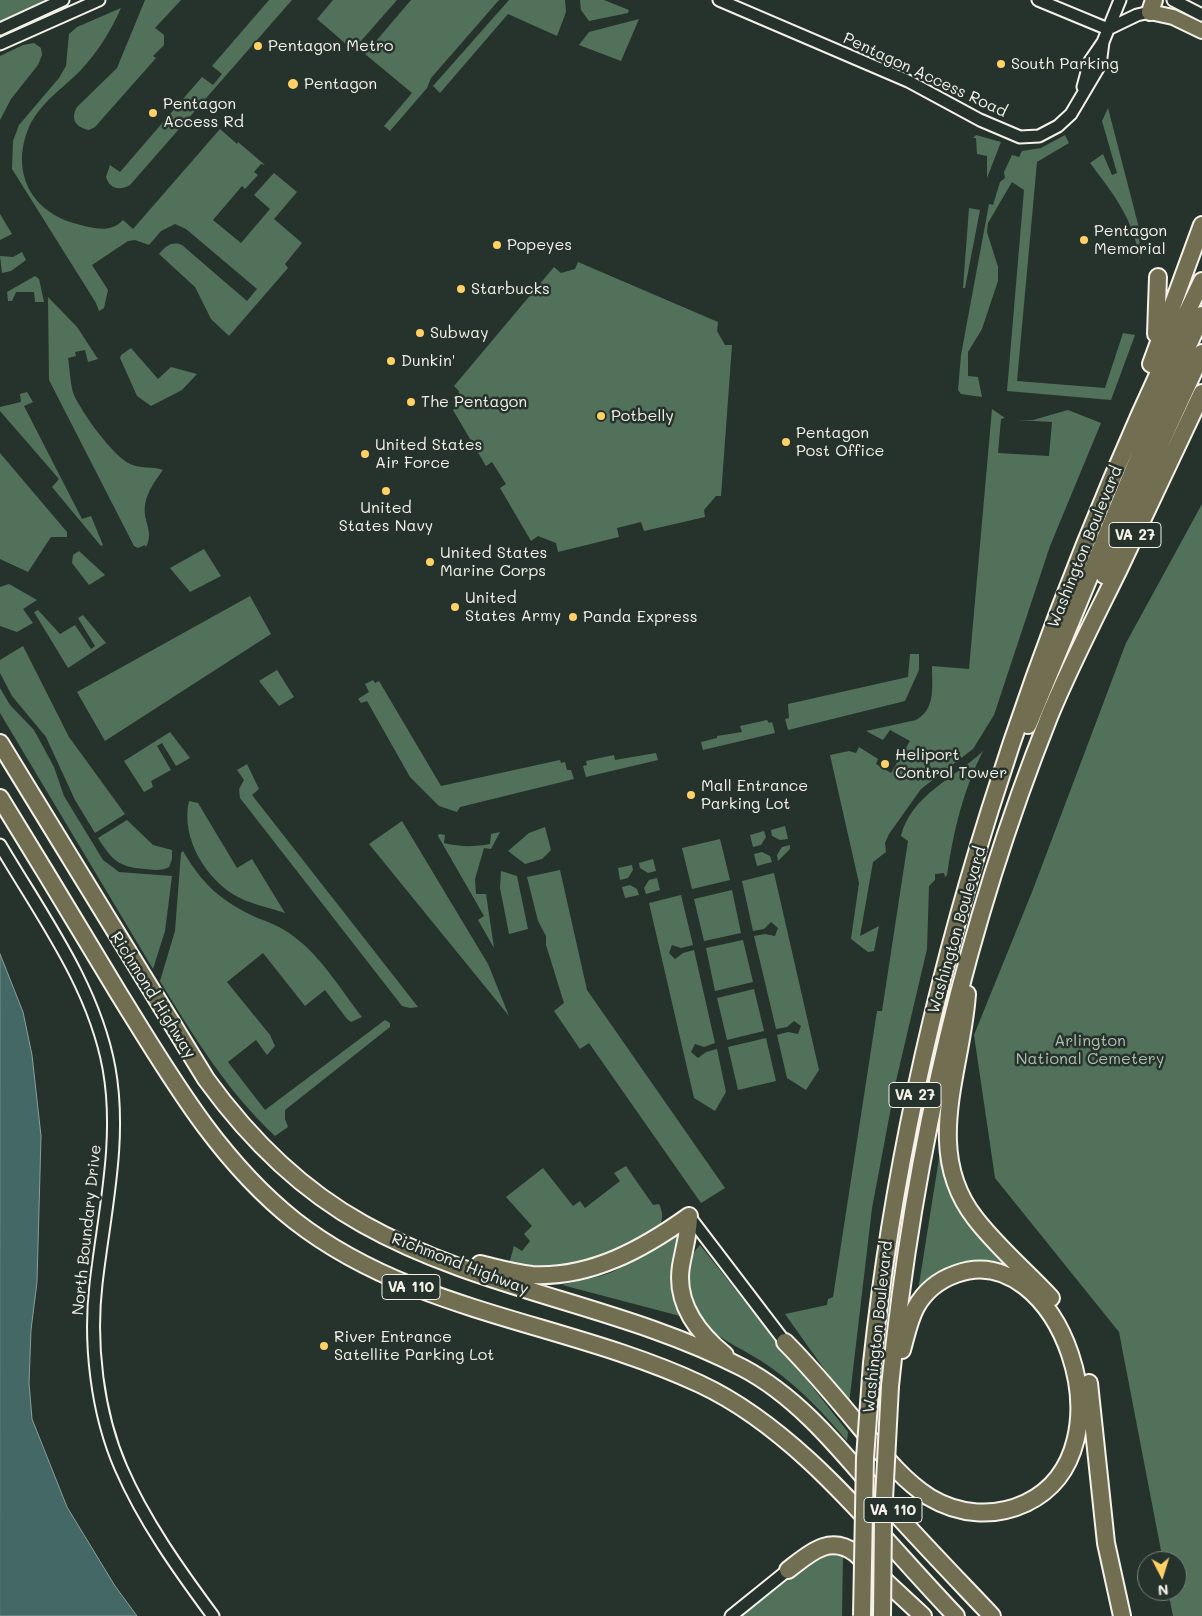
<!DOCTYPE html>
<html>
<head>
<meta charset="utf-8">
<style>
  body { margin:0 }
  #map { position:relative; width:1202px; height:1616px; overflow:hidden; background:#26332d; font-family:Mali,sans-serif }
  canvas { display:block }
  .north { position:absolute; left:1137px; top:1551px; width:50px; height:50px; box-sizing:border-box; background:#26332d; border:1px solid #787f78; border-radius:50%; rotate:175deg; font-size:14px; font-weight:700; line-height:20px; text-align:center; color:#f4f1e8 }
  .north::after { content:''; display:block; margin:auto; width:18px; height:22px; background:#ffd166; clip-path:polygon(50% 0,100% 100%,50% 72%,0 100%) }
</style>
</head>
<body>
<div id="map">
<canvas width="1202" height="1616"></canvas>
<div class="north">N</div>
</div>
<script>
const ctx = document.querySelector('canvas').getContext('2d');
ctx.lineJoin = 'round';
function fillPath(path, color) { ctx.fillStyle = color; ctx.fill(path, 'evenodd'); }
function strokePath(path, color, width, dash) { ctx.strokeStyle = color; ctx.lineWidth = width; ctx.lineCap = dash ? 'butt' : 'round'; ctx.setLineDash(dash || []); ctx.stroke(path); }
function label(font, color, halo, rows, align = 'center') {
  ctx.font = font + ' Mali,sans-serif'; ctx.lineWidth = 5; ctx.setLineDash([]); ctx.textBaseline = 'middle'; ctx.strokeStyle = halo; ctx.fillStyle = color; for (const [text, x, y, turn = 0] of rows) {
    ctx.save(); ctx.translate(x, y); ctx.rotate((+turn || 0) * Math.PI / 180); ctx.textAlign = isNaN(turn) ? turn : align; if (halo) ctx.strokeText(text, 0, 0); ctx.fillText(text, 0, 0); ctx.restore();
  }
}
fillPath(new Path2D(`
  M0 0H45L0 22Z
  M145 0H181L155 28 164 35V45L153 56 156 58 95 127 89 130C76 127 70 120 77 107L117 68Z
  M269 0H292L130 185C119 191 110 189 106 177L110 165 120 172 202 77 213 85 222 74 212 66Z
  M333 0H397L353 50 317 19Z
  M411 0H499L431 78 427 88 390 131 384 126 412 93 365 54Z
  M509 0H565L566 12 557 36 508 14 440 93 433 86Z
  M580 0H604L629 10 628 13 589 21 581 10Z
  M121 8C111 31 97 53 80 71 62 89 40 103 29 127 10 172 31 212 77 224 93 228 110 234 123 220L133 229 220 129 237 144 238 142 265 165 261 164 254 172 258 175 245 189 242 186 213 220 241 243 270 209 254 195 274 173 297 192 274 219 302 243 285 264 288 268 229 336 211 319 195 287 159 254C166 246 171 241 182 245L247 301 257 289 186 229 175 224 161 231 149 245 135 240 128 241 92 265 108 290 104 308 99 311 96 303 12 169 13 141 19 125 59 78 66 66 69 34 77 27Z
  M639 19 621 61 579 45 589 32Z
  M34 43 41 48 42 55 38 65 11 99 0 120V56L23 45Z
  M1108 108 1139 228 1140 259C1132 217 1115 196 1090 163L1103 154 1112 175 1117 173 1102 121Z
  M976 135 1001 142 987 178V156L977 154 976 138H973Z
  M1065 135 1069 143 1037 162 1017 381 1105 388 1123 333 1135 335 1111 400 1007 391 1024 190 1012 182 988 223 987 232 998 267V281L982 329 968 352V376L978 377 982 397 961 394 958 390 961 355 989 204 993 205 1000 182 1005 178 1004 172 1012 155 1019 157 1022 151 1041 148Z
  M969 208 980 210 965 288H963Z
  M0 214 12 234 0 240Z
  M22 252 26 260 11 271 2 273 0 256 13 257Z
  M578 262 718 322 717 331 725 345H732L721 496H716L704 510 705 517 644 531 641 522 617 528 619 537 558 552 556 543 538 536 531 541 500 488 506 484 492 462 486 466 453 410 458 407 459 391 454 386 554 267 561 273 575 269Z
  M35 276 39 279 44 302H35L34 292H16L12 301H8L7 292Z
  M48 297 77 327 98 359 88 362 85 350 75 352 76 356 68 358C70 369 70 385 74 395 82 413 113 456 130 464 140 469 152 466 163 470 152 485 141 500 146 520 149 531 151 537 146 547L145 545 138 548 134 546 49 380Z
  M131 348 158 379 171 367 197 374 182 390 151 406 137 396 120 358 121 355Z
  M27 392 33 402 24 406 82 519 91 516 103 545 101 546 52 487 59 479 0 411V407L21 402 20 394Z
  M992 409 1005 418 1001 419 998 453 1049 456 1052 422 1017 420H1033L1068 410 1101 423 1050 546 994 715 973 749 921 789 889 834 885 843 886 852 873 862 860 936 879 926 874 951 868 952 851 939 859 883 830 755 849 751 856 753 859 747 878 759 876 764 891 773 910 741 890 730 883 740 866 731 916 720C936 709 932 686 932 666L969 669Z
  M0 453 67 532V537H51L28 572 0 559Z
  M1202 504V1616H1173L1168 1591H1177V1561H1163L1119 1332 995 1178 974 1035 1032 892 1126 643Z
  M204 549 221 576 190 592 170 568Z
  M79 551 105 575 89 585 72 563 73 555Z
  M9 584 37 600 23 609 33 623 17 632 0 626V587Z
  M250 596 271 634 105 741 77 692Z
  M38 610 60 634 75 625 91 649 95 646 78 618 83 615 106 643 68 668 34 612Z
  M23 646 69 737 125 814 95 833 75 800 46 737 12 696 0 673V660Z
  M910 654H919V670L905 701 788 730 785 719 789 718 788 704 908 677Z
  M277 670 294 697 279 706 259 681Z
  M373 680 375 683 379 681 441 786 560 760 561 763 565 762 567 770H571L574 779 460 807 457 812 439 806 410 777 367 701 361 703 358 699 369 692 365 684Z
  M0 688 10 705 34 730 54 767 64 796 103 860 119 872 172 876 165 931 153 969 0 713Z
  M767 720 769 723 772 722 775 733 703 750 701 742 717 738V736L742 732 740 726Z
  M170 732 190 758 176 766 162 743 157 746 171 770 151 781 153 787 144 792 124 761Z
  M983 751C963 790 953 833 947 875L945 877 944 873 935 874V880L929 886 927 949 896 1081 872 1208 849 1404 785 1314 827 1305 828 1299 833 1297 877 1011H882L908 841 901 836C911 795 955 778 983 751Z
  M656 753 658 760 586 777 583 766 587 765 586 761 614 755 615 760Z
  M247 764 259 789 252 795 418 1007 410 1008 402 1006 240 798 239 789 244 780 237 770Z
  M189 801 198 803 237 868 252 859 285 913C271 908 254 905 240 898 207 882 180 838 189 801Z
  M127 820 153 845 172 850V859L169 867C162 871 152 870 145 869 118 867 112 860 98 838Z
  M402 821 488 964 509 1016 369 844Z
  M785 826 788 839 780 840 772 836 771 830Z
  M545 827 551 850 542 859 525 864 508 851 529 833Z
  M764 831 766 837 761 845 753 847 750 835Z
  M500 832 491 849 484 848 475 879 476 894H486L494 948 478 920 484 916 438 836 439 834 445 835 444 843C459 847 475 847 490 844L491 834Z
  M720 839 730 880 692 889 682 848Z
  M790 845V849L778 861 777 855 782 847Z
  M183 851C203 885 220 900 255 917 268 922 282 927 293 936 321 956 341 990 362 1017L351 1022 347 1019 325 990 305 1006 263 953 227 982 270 1035 275 1046 267 1055 256 1040 228 1062 265 1110 385 1020 390 1023V1027L285 1110V1119L288 1127 275 1136C227 1091 194 1037 160 981L175 931 181 853Z
  M762 852 770 856 772 862 757 866 754 854Z
  M653 859 656 871 648 873 640 868 639 863Z
  M632 865 633 870 628 878 620 880 618 868Z
  M560 870 587 990 725 1188 701 1203 589 1043 580 1049 554 1011 564 1003 546 945V936L538 921 527 877Z
  M501 871 517 876 528 929 509 934 500 888Z
  M774 873 819 1070 806 1090 787 1078 777 1035 788 1032 798 1034 801 1026 794 1021 787 1027 776 1029 754 936 765 934 775 936 778 928 771 922 764 929 753 931 742 881Z
  M657 878 660 890 646 894 644 888 649 880Z
  M630 885 637 889 639 895 625 898 622 887Z
  M732 890 741 933 704 941 694 899Z
  M681 895 693 945 681 948 672 945 669 953 675 959 683 953 694 950 715 1043 704 1047 695 1044 691 1052 698 1058 706 1052 717 1049 726 1092 715 1111 694 1098 649 903Z
  M743 940 753 982 715 991 706 948Z
  M754 989 764 1031 727 1040 717 998Z
  M766 1038 776 1081 738 1090 728 1047Z
  M941 1146 944 1164 1026 1280 977 1264 917 1297Z
  M626 1166 653 1205 659 1204C674 1234 632 1246 611 1254 601 1258 589 1264 578 1266 555 1269 533 1267 509 1264L514 1246 522 1251 530 1241 524 1234 532 1226 506 1197 543 1168 573 1206 580 1201 585 1208 620 1181 614 1173Z
  M681 1236 672 1268 674 1288 680 1316 562 1285C578 1280 596 1279 612 1272 633 1263 661 1239 681 1236Z
  M700 1245 848 1432 847 1441C825 1415 802 1390 773 1369 736 1341 696 1338 689 1284 687 1269 689 1256 700 1245Z
  M827 1550 843 1555 842 1616H737L803 1563Z`), '#52715a');
const water = new Path2D(`
  M0 954 23 1012 32 1055 41 1136 37 1282 31 1330 29 1383 32 1419 67 1507 115 1586 137 1616H0Z`);
fillPath(water, '#436866');
strokePath(water, '#8a9f9a', 1);
const minor = new Path2D(`
  M719 0 908 81 980 120 1020 137 1039 136 1058 126 1071 114 1100 65 1103 42
  M1038 0 1108 29
  M1173 0 1202 15
  M0 29 63 0
  M1108 29 1137 15 1150 12
  M0 44 99 0
  M1083 87 1090 61 1103 42 1120 0
  M0 845C42 916 94 986 109 1068 122 1140 104 1213 96 1284 89 1343 97 1413 121 1468 144 1521 179 1570 213 1616
  M689 1216 785 1342
  M731 1616 788 1570`);
const major = new Path2D(`
  M1150 12 1173 17 1202 31`);
const highway = new Path2D(`
  M1150 12 1154 0
  M1156 334 1158 277
  M1151 364 1202 225
  M1104 575 1140 488 1202 353
  M1028 725 1155 418 1202 315
  M0 743 206 1079C248 1137 300 1189 363 1224 482 1291 622 1305 743 1368 802 1399 845 1456 888 1505 922 1543 957 1579 992 1616
  M0 798C40 863 80 929 119 994 170 1076 218 1160 295 1221 413 1313 567 1322 700 1384 801 1431 880 1537 956 1616
  M967 994C962 1070 922 1150 975 1218 997 1247 1026 1271 1051 1298
  M689 1216C689 1233 684 1249 681 1266 675 1303 698 1333 725 1355
  M480 1264C497 1268 514 1273 532 1275 591 1278 643 1249 689 1216
  M785 1342C812 1369 836 1398 860 1427 881 1452 901 1479 929 1497 959 1515 994 1518 1026 1503 1136 1450 1057 1236 956 1274 939 1280 925 1291 916 1307 909 1320 906 1336 902 1350
  M872 1363C912 989 1038 618 1202 281
  M1089 1383 1106 1543 1122 1616
  M890 1386C913 1157 964 930 1049 717 1070 666 1095 618 1119 569 1147 510 1174 452 1202 393
  M788 1570C809 1554 829 1534 855 1553L923 1616`);
strokePath(minor, '#f4f1e8', 15);
strokePath(major, '#f4f1e8', 18);
strokePath(highway, '#f4f1e8', 20);
strokePath(minor, '#26332d', 11);
strokePath(major, '#726e52', 14);
strokePath(highway, '#726e52', 16);
const highwayBridge = new Path2D(`
  M862 1616 865 1458 872 1363
  M882 1616 883 1518 890 1386`);
strokePath(highwayBridge, '#f4f1e8', 20, []);
strokePath(highwayBridge, '#726e52', 16);
for (const [x, y, r, color] of [
  [258,46,5,"#ffd166"],
  [1001,64,5,"#ffd166"],
  [293,84,6,"#ffd166"],
  [153,113,5,"#ffd166"],
  [1084,240,5,"#ffd166"],
  [497,245,5,"#ffd166"],
  [461,289,5,"#ffd166"],
  [420,333,5,"#ffd166"],
  [391,361,5,"#ffd166"],
  [411,402,5,"#ffd166"],
  [601,416,5,"#ffd166"],
  [786,442,5,"#ffd166"],
  [365,454,5,"#ffd166"],
  [386,491,5,"#ffd166"],
  [430,562,5,"#ffd166"],
  [455,607,5,"#ffd166"],
  [573,617,5,"#ffd166"],
  [885,764,5,"#ffd166"],
  [691,795,5,"#ffd166"],
  [324,1346,5,"#ffd166"]
]) { const dot = new Path2D(); dot.arc(x, y, r, 0, 2 * Math.PI); ctx.fillStyle = color; ctx.fill(dot); strokePath(dot, '#26332d', 2); }
for (const [x, y, w] of [
  [1135,535,52],
  [915,1095,52],
  [411,1287,58],
  [893,1510,58]
]) { const box = new Path2D(); box.roundRect(x - w / 2, y - 12.5, w, 25, 4); ctx.fillStyle = '#26332d'; ctx.fill(box); strokePath(box, '#f4f1e8', 1); }
label('bold 15px', '#f4f1e8', null, [
  ["VA 27",1135,535],
  ["VA 27",915,1095],
  ["VA 110",411,1287],
  ["VA 110",893,1510]
]);
label('16px', '#f4f1e8', '#26332d', [
  ["Pentagon Metro",268,46],
  ["South Parking",1011,64],
  ["Pentagon",304,84],
  ["Pentagon",163,104],
  ["Access Rd",163,122],
  ["Pentagon",1094,231],
  ["Memorial",1094,249],
  ["Popeyes",507,245],
  ["Starbucks",471,289],
  ["Subway",430,333],
  ["Dunkin'",401,361],
  ["The Pentagon",421,402],
  ["Potbelly",611,416],
  ["Pentagon",796,433],
  ["Post Office",796,451],
  ["United States",375,445],
  ["Air Force",375,463],
  ["United",386,508,"center"],
  ["States Navy",386,526,"center"],
  ["United States",440,553],
  ["Marine Corps",440,571],
  ["United",465,598],
  ["States Army",465,616],
  ["Panda Express",583,617],
  ["Heliport",895,755],
  ["Control Tower",895,773],
  ["Mall Entrance",701,786],
  ["Parking Lot",701,804],
  ["River Entrance",334,1337],
  ["Satellite Parking Lot",334,1355]
], 'left');
label('16px', '#f4f1e8', '#26332d', [
  ["Pentagon Access Road",925,75,25],
  ["Washington Boulevard",1085,547,-68],
  ["Washington Boulevard",957,930,-74],
  ["Richmond Highway",153,995,58],
  ["North Boundary Drive",87,1230,-84],
  ["Richmond Highway",460,1264,21],
  ["Washington Boulevard",878,1327,-84]
]);
label('16px', '#b3beaf', '#26332d', [
  ["Arlington",1090,1041],
  ["National Cemetery",1090,1059]
]);
</script>
</body>
</html>
